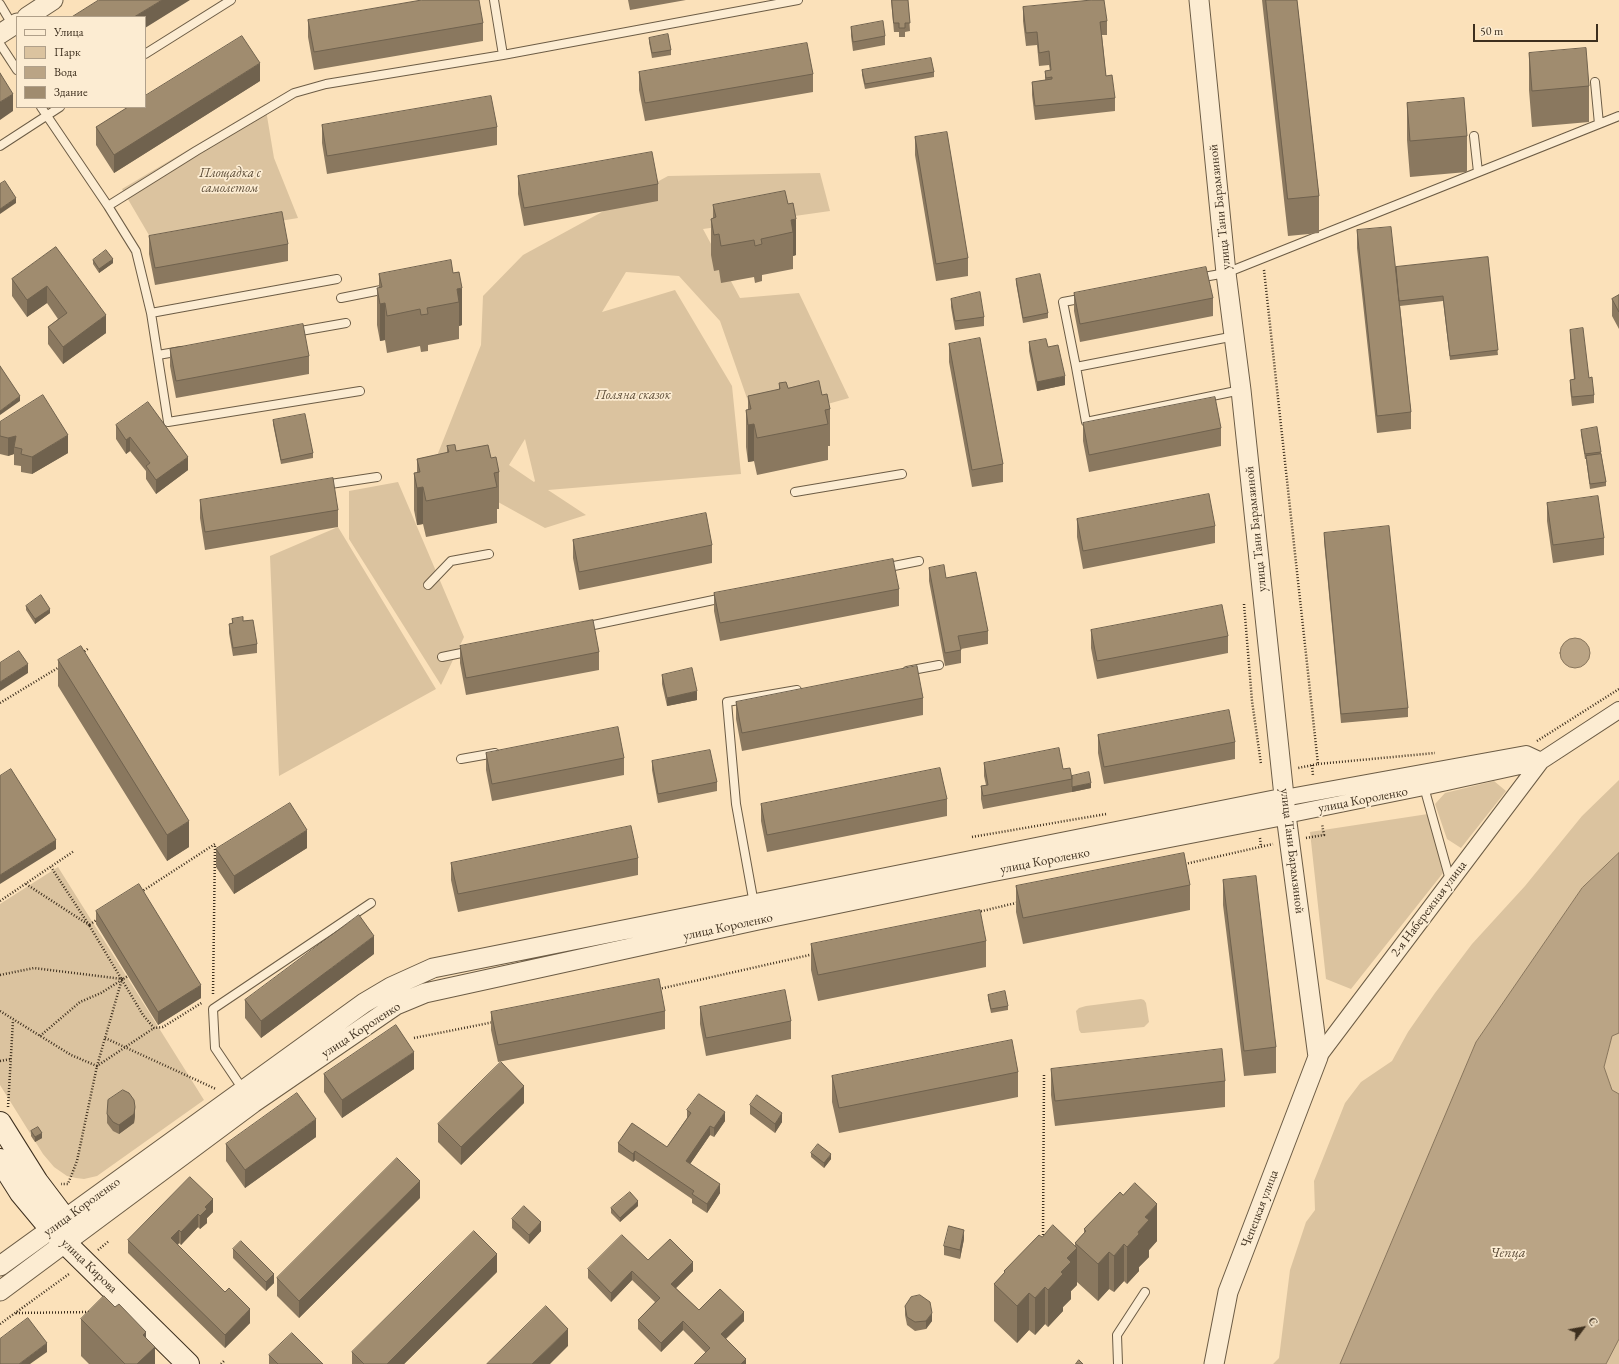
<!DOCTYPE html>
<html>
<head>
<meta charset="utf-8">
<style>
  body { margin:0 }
  #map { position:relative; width:1619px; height:1364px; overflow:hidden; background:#fbe1ba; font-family:"EB Garamond",serif }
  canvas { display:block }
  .legend { position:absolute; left:16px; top:16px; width:130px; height:92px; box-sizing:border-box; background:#fcecd2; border:1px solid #b0a08a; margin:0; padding:5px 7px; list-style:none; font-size:12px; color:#3d2f1e }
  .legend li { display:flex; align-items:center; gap:8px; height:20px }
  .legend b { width:20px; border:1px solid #b0a08a }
  .north { position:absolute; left:1563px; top:1308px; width:40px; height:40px; -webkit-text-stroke:3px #fcecd2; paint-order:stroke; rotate:58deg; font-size:11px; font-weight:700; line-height:16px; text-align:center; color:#3d2f1e }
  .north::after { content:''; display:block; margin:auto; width:14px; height:18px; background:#3d2f1e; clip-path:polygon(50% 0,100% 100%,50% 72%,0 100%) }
  .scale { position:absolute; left:1473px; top:24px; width:125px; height:18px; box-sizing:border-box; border:2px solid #3d2f1e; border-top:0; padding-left:5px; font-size:12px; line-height:14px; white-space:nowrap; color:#3d2f1e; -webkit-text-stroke:3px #fcecd2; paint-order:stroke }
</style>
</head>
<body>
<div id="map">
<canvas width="1619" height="1364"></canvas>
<ul class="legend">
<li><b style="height:5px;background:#fcecd2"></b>Улица</li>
<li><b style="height:11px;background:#dbc39f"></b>Парк</li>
<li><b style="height:11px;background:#baa485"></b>Вода</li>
<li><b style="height:11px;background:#a08c6f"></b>Здание</li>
</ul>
<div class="north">С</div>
<div class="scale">50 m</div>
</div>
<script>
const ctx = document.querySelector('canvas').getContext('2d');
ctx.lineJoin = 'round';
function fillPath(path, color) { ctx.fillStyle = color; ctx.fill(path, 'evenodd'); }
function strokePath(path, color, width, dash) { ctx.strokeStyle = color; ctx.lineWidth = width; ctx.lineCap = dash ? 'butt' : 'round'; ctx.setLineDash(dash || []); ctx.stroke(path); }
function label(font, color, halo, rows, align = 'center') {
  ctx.font = font + ' "EB Garamond",serif'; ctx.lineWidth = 3.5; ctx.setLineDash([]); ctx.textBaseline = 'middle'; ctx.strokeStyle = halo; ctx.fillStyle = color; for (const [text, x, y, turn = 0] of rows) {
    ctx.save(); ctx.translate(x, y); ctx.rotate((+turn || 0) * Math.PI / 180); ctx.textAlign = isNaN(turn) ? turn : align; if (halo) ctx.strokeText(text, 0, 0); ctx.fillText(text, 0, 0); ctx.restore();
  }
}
fillPath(new Path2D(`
  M265 104 274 158 298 218 153 242 122 189Z
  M820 173 830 211 703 229 740 298 799 293 849 398 756 424 720 321 679 276 626 272 602 312 675 290 732 386 741 474 548 490 586 515 545 528 433 466 481 345 483 296 523 255 668 176ZM525 439 535 481 534 482 509 465Z
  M398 482 464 637 441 685 349 539V491Z
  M338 527 436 689 279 776 270 556Z
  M1619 780V853L1582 888 1476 1042 1340 1364H1273L1279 1358 1290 1270 1306 1222 1315 1210 1314 1181 1345 1103 1361 1082 1392 1061 1408 1032 1435 993 1472 944 1525 886 1582 816Z
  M1494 781 1506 791 1461 848 1447 839 1435 804 1445 793Z
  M1428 814 1443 873 1351 989 1326 979 1310 832Z
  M58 867 204 1100 97 1176 84 1179 76 1178 67 1176 54 1167 43 1154 0 1085V904Z
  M1141 999 1144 1000 1146 1003 1149 1022 1144 1027 1084 1033H1081L1079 1030 1076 1011 1079 1008 1086 1006Z
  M1619 1033V1094L1612 1090 1604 1067 1612 1036Z
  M1619 1339V1364H1606Z`), '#dbc39f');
const water = new Path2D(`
  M1560 653a15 15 0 1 1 30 0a15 15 0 1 1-30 0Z
  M1619 853V1033L1612 1036 1604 1067 1612 1090 1619 1094V1339L1606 1364H1340L1476 1042 1582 888Z`);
fillPath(water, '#baa485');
strokePath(water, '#88755c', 1);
const service = new Path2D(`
  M494 0 503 55
  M0 4 13 26
  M0 44 17 70
  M145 54 231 0
  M1595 82 1599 124
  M41 107 108 206 136 251 151 313 168 422 360 391
  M1474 136 1478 172
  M0 146 60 107
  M108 206 196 151 294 93 326 84 503 55 798 0
  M1198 278 1226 273 1619 116
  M341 298 386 289
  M1085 298 1063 302 1076 367 1235 336
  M151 313 337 279
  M295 332 346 323
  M158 355 181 351
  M1076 367 1086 422 1241 390
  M324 485 377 477
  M795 492 902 474
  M884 568 919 561
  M428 585 451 561 489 554
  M584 627 723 598
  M442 657 471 651
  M907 671 939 665
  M461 759 495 753
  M1424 787 1450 880
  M754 904 736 804 727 702 797 690
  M244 1091 215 1048 213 1009 371 903
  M1118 1364 1117 1335 1145 1292`);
const minor = new Path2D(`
  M1284 798 1526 754 1541 761
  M1286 815 1424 787 1529 764
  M1318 1057 1541 761 1619 710`);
const tertiary = new Path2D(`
  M1199 0 1226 273 1241 390 1286 815 1318 1057 1228 1292 1214 1364
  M27 17 53 0
  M0 34 17 23
  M0 1266 364 1003 391 987 433 968 1284 798
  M0 1291 253 1103 396 1005 425 993 758 920 991 872 1286 815`);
const secondary = new Path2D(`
  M0 1123 37 1182 65 1219
  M0 1160 21 1193 51 1229 188 1364`);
strokePath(service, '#6c5c45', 10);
strokePath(minor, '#6c5c45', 18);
strokePath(tertiary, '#6c5c45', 21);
strokePath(secondary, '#3d2f1e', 24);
strokePath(new Path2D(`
  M1264 270 1318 764 1298 768
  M1244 604 1252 701 1261 764
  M82 653 89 648
  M0 703 61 666
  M1537 741 1619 689
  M1318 764 1435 753
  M1312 765 1313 776
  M972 837 1106 814
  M1260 838 1261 847
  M1306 838 1324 835 1322 824
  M1185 864 1273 844
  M26 884 89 925 51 867
  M141 892 215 844
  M0 901 74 851
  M978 912 1020 902
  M98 919 89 925 143 1015 154 1028 163 1027 203 1002
  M0 975 34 968 122 979 97 1066 77 1161 68 1184H61
  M659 989 814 954
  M213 994 215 845
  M0 1011 71 1055 97 1066 154 1028
  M40 1036 80 1002 101 993 128 976
  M105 1038 216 1089
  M414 1038 494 1022
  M0 1061 11 1059
  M8 1107 13 1020
  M1043 1238 1044 1074
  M98 1250 109 1241
  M16 1313 91 1312
  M0 1324 69 1274
  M221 1364 225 1360`), '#3d2f1e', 2.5, [1, 2]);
strokePath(service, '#fcecd2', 8);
strokePath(minor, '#fcecd2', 16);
strokePath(tertiary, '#fcecd2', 19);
strokePath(secondary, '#fcecd2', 22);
fillPath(new Path2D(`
  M628 0H686L630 10Z
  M891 0H908L910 31 905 32V37H899V32H894Z
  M1262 0H1297L1319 196V233L1288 236Z
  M1023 7 1107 21V35H1102L1106 76 1115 98V111L1035 120 1032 95V82L1045 80V71H1050L1049 65 1039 66 1037 45 1026 46 1023 21Z
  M308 20 483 23V41L314 70 308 37Z
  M851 27 885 36V45L853 51 851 36Z
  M649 38 671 50V55L652 58 649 42Z
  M1529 53 1589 86V122L1532 127 1529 90Z
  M862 70 934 72V77L865 89 862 75Z
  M639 72 813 74V92L645 121 639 90Z
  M260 81 114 173 96 145V127Z
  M1407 103 1467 136V172L1410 177 1407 140Z
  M322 125 497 127V145L327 174 322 143Z
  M915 137 968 258V276L936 281 915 155Z
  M518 176 658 184V201L524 226 518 194Z
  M793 203 796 255 793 256V269L762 275V281L755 283 754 277 721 283 719 270 714 271 711 255V219L713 218V205L788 204Z
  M1357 230 1396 267 1488 257 1498 355 1450 360 1443 301 1400 306 1411 412V429L1377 433 1357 248Z
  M149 236 288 244V261L155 285 149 254Z
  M56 247 106 333 63 364 48 344V327L58 319 47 303 27 317 12 296V279Z
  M93 260 113 263 99 273 93 264Z
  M459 272 462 325 459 326V339L428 345V351L421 352 420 346 387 353 385 340 380 341 377 325V288H379V274L453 273Z
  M1016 279 1048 313V318L1023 323 1016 283Z
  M1074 293 1213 298V316L1080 342 1074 311Z
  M1619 295V329L1612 316V299Z
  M951 299 984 317V326L955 330 951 307Z
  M1570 330 1589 378 1594 395V403L1572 406 1570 389V380L1574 379 1570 339Z
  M1029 342 1065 385 1037 391 1029 351Z
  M949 344 1003 464V482L972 487 949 362Z
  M170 349 309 356V374L176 398 170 366Z
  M779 383 788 388 822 395 830 409V446H828V460L757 475 754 461 748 462 746 447V410H748V396L779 390Z
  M273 420 313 453V458L281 464 273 424Z
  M0 422 68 453 32 474 21 472V466L14 465V454L8 456 0 454Z
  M1083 423 1221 428V446L1089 472 1083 441Z
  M116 425 188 470 156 494 146 479V471L130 451 126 454 116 439Z
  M1581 430 1601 452 1606 482V486L1590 489 1586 459H1585L1581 434Z
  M447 446 456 451 491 458 499 472V509H497V523L426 537 423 524 417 525 414 510V473H417V459L447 453Z
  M200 500 338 510V527L205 550 200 518Z
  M1547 503 1604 538V555L1553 563 1547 521Z
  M1077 519 1215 526V543L1083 569 1077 537Z
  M1324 533 1408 708V717L1341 723 1324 541Z
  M573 540 712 545V563L579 590 573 558Z
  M929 568 946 578 988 631V644L961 649V663L945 666 929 581Z
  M899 589V606L720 641 714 611V593Z
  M26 606 50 613 35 624 26 610Z
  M232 619 243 621 257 644V653L233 656 229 633V624L232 623Z
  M1091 630 1228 636V653L1097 679 1091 648Z
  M460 646 599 652V670L466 695 460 663Z
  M58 660 189 847 167 861 58 686Z
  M662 675 697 700 667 706 662 684Z
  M923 698V715L742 751 736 719V702Z
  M1098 735 1235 742V759L1104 784 1098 753Z
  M486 753 624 758V775L492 801 486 770Z
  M652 761 717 782V791L658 803 652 770Z
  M984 763 1063 769 1072 776 1091 788 1072 792 983 809 981 799V786L986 785 984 776Z
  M947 799V816L767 852 761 821V804Z
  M307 848 234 894 216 867V849Z
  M638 858V875L458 912 451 880V863Z
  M1223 880 1276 1047V1073L1244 1076 1223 905Z
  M1190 885V910L1023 944 1016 912V886Z
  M96 911 201 998 158 1025 96 924Z
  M986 941V967L818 1001 811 970V944Z
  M374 954 261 1038 245 1018V1000Z
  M988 995 1008 1006V1010L991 1013 988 999Z
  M700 1007 791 1021V1039L706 1056 700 1024Z
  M665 1011V1029L498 1062 491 1030V1012Z
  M414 1069 342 1118 324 1092V1074Z
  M1051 1069 1225 1081V1107L1055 1126 1051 1095Z
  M1018 1072V1097L839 1133 832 1102V1076Z
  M524 1103 461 1165 438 1142V1124Z
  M750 1105 782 1122 775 1133 750 1114Z
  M687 1110 725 1121 714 1137 710 1135 690 1164 720 1193 707 1213 692 1203V1199L635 1160 633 1162 618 1152V1143L667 1147 687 1118Z
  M107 1114 135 1116 134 1123 119 1134 113 1131 107 1123Z
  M31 1131 42 1138 35 1142 31 1136Z
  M316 1137 245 1188 226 1161V1144Z
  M811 1153 831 1159 824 1168 811 1157Z
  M190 1177 213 1212 207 1218V1223L200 1229 198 1227 181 1245 179 1243 178 1245 250 1323 225 1348 128 1253V1240Z
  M420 1198 299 1318 277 1296V1278Z
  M638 1206 620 1222 611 1213V1208Z
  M512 1219 541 1231 529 1244 512 1228Z
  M1084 1229 1157 1241 1149 1250V1257L1139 1267V1271L1127 1284 1124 1281 1114 1292 1109 1289 1098 1301 1077 1282V1285L1071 1291V1299L1063 1307V1311L1048 1327 1045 1324 1035 1335 1029 1330 1017 1343 994 1321V1284L1004 1274V1271L1042 1237 1075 1246V1243L1084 1233Z
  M964 1239 960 1259 944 1255V1246Z
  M233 1249 274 1283 266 1291 233 1258Z
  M648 1260 693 1271 676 1288 699 1310 744 1321 726 1339 746 1364 705 1352 683 1330 661 1352 638 1329V1320L655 1302 632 1280 611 1302 588 1278V1269Z
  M497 1272 404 1364H352V1352Z
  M905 1306 932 1321 926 1329 915 1331 907 1325 905 1315Z
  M115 1307 146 1337 155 1364H89L81 1356V1319Z
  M269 1355 323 1364H269Z`), '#8a785f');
fillPath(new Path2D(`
  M162 0H190L145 28V17H134Z
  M260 63V81L114 173V155Z
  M13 94V111L0 120V102Z
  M16 198V203L0 214V209Z
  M796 219V255L793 256V232L791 220Z
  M113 259V263L99 273V269Z
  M47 286V303L27 317V300Z
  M462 288V325L459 326V302L457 289Z
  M385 303V340L380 341V304Z
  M106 315V333L63 364V347Z
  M1065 376V385L1037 391V382Z
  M20 396V401L0 415V411Z
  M754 424V461L748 462V425Z
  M68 435V453L32 474V457Z
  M16 436 14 447V454L8 456V438Z
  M130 437V451L126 454V440Z
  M188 457V470L156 494V480Z
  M423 487V524L417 525V488Z
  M50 609V613L35 624V619Z
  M28 664V673L0 691V682Z
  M697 691V700L667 706V698Z
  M1091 783V788L1072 792V787Z
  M189 821V847L167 861V835Z
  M307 830V848L234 894V876Z
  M56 840V849L0 884V875Z
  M374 936V954L261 1038V1021Z
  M201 985V998L158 1025V1012Z
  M414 1052V1069L342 1118V1100Z
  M524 1086V1103L461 1165V1147Z
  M135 1107V1116L134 1123 119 1134V1125Z
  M725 1112V1121L714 1137V1128Z
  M782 1113V1122L775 1133V1124Z
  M316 1119V1137L245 1188V1170Z
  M710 1126V1135L686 1170V1161Z
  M42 1133V1138L35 1142V1137Z
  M635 1151V1160L633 1162V1154Z
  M831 1154V1159L824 1168V1163Z
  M420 1181V1198L299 1318V1301Z
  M720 1184V1193L707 1213V1204Z
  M213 1199V1212L207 1218V1223L200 1229V1216L205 1207Z
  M638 1201V1206L620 1222V1218Z
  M1157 1204V1241L1149 1250V1257L1139 1267V1271L1127 1284V1247L1138 1232 1145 1217Z
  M198 1214V1227L181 1245V1232Z
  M541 1222V1231L529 1244V1235Z
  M179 1230V1243L171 1251V1238Z
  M964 1230V1239L960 1259V1250Z
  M1124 1244V1281L1114 1292V1256Z
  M1077 1248V1285L1071 1291V1299L1063 1307V1311L1048 1327V1290L1067 1258Z
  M1109 1252V1289L1098 1301V1264Z
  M497 1254V1272L404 1364H387Z
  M693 1262V1271L671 1293V1284Z
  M632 1271V1280L611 1302V1293Z
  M274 1274V1283L266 1291V1282Z
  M1045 1287V1324L1035 1335V1298Z
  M1029 1293V1330L1017 1343V1306Z
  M250 1309V1323L225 1348V1335Z
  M744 1312V1321L721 1343V1334Z
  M932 1313V1321L926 1329V1321Z
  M683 1321V1330L661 1352V1343Z
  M568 1329V1346L550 1364H532Z
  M146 1332V1355L155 1347V1364H137L143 1335Z
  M47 1343V1352L30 1364H19Z
  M746 1359V1364H741Z`), '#70624e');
const building = new Path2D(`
  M99 0H162L134 17H72Z
  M422 0H479L483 23 314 52 308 20Z
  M892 0H908L910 23H905V28H899V23H894Z
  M1092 0H1104L1107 21 1100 22 1106 76 1112 75 1115 98 1035 106 1032 82 1052 79V77L1046 78 1045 71 1051 70 1049 51 1039 53 1037 32 1026 33 1023 7Z
  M1266 0H1297L1319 196 1288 199Z
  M883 21 885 36 853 42 851 27Z
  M668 34 671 50 652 53 649 38Z
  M242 36 260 63 114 155 96 127 128 107H145V96Z
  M807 43 813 74 645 103 639 72Z
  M1586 48 1589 86 1532 91 1529 53Z
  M931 58 934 72 865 84 862 70Z
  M0 73 13 94 0 102Z
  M491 96 497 127 327 156 322 125Z
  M1464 98 1467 136 1410 141 1407 103Z
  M947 132 968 258 936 264 915 137Z
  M652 152 658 184 524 208 518 176Z
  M5 181 16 198 0 209V184Z
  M785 191 788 204 793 203 796 219 791 220 793 232 761 239 762 244 755 246 754 240 721 246 719 234 714 235 711 219 716 217 713 205Z
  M282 212 288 244 155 268 149 236Z
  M1391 227 1411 412 1377 416 1357 230Z
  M56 247 106 315 63 347 48 327 67 313 47 286 27 300 12 279Z
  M106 250 113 259 99 269 93 260Z
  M1488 257 1498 350 1450 356 1443 296 1399 301 1396 267Z
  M451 260 453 273 459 272 462 288 457 289 459 302 427 308 428 314 421 315 420 309 387 316 385 303 380 304 377 288 382 287 379 274Z
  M1206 267 1213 298 1080 324 1074 293Z
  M1040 274 1048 313 1023 318 1016 279Z
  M980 292 984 317 955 321 951 299Z
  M1619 295V312L1612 299Z
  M303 324 309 356 176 381 170 349Z
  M1583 328 1589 378 1592 377 1594 395 1572 397 1570 380 1575 379 1570 330Z
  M980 338 1003 464 972 470 949 344Z
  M1046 339 1048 347 1058 345 1065 376 1037 382 1029 342Z
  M0 366 20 396 0 411Z
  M819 381 822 395 827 394 830 409 825 410 828 424 757 438 754 424 748 425 746 410 751 409 748 396 780 389 779 383 786 382 788 388Z
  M43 395 68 435 32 457 21 454 22 449 14 447 16 436 8 438 0 436V422Z
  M1215 397 1221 428 1089 455 1083 423Z
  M148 402 188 457 156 480 146 466 150 463 130 437 126 440 116 425Z
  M305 414 313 453 281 460 273 420Z
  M1597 427 1601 452 1585 454 1581 430Z
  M455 445 456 451 488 445 491 458 496 457 499 472 494 473 497 487 426 501 423 487 417 488 414 473 420 472 417 459 449 452 447 446Z
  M1601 454 1606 482 1590 484 1586 456Z
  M333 478 338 510 205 532 200 500Z
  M1209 494 1215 526 1083 551 1077 519Z
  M1598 496 1604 538 1553 545 1547 503Z
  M706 513 712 545 579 572 573 540Z
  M1389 526 1408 708 1341 714 1324 533Z
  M893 559 899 589 720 623 714 593Z
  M944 565 946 578 976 572 988 631 958 636 961 650 945 653 929 568Z
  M41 595 50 609 35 619 26 606Z
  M1222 605 1228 636 1097 661 1091 630Z
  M243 617V621L253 620 257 644 233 648 229 624 233 623 232 619Z
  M593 620 599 652 466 678 460 646Z
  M81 646 189 821 167 835 58 660Z
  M19 651 28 664 0 682V663Z
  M917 666 923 698 742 733 736 702Z
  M692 668 697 691 667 698 662 675Z
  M1229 710 1235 742 1104 767 1098 735Z
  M618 727 624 758 492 784 486 753Z
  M1059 748 1063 769 1070 768 1072 779 983 796 981 786 988 785 984 763Z
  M710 750 717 782 658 794 652 761Z
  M940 768 947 799 767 835 761 804Z
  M11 769 56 840 0 875V776Z
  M1089 772 1091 783 1072 787V776Z
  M290 803 307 830 234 876 216 849Z
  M631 826 638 858 458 894 451 863Z
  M1184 853 1190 885 1023 918 1016 886Z
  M1256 876 1276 1047 1244 1051 1223 880Z
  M139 884 201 985 158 1012 96 911Z
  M980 910 986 941 818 975 811 944Z
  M359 915 374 936 261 1021 245 1000Z
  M659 979 665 1011 498 1045 491 1012Z
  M785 990 791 1021 706 1038 700 1007Z
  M1005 991 1008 1006 991 1009 988 995Z
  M396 1025 414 1052 342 1100 324 1074Z
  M1012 1040 1018 1072 839 1108 832 1076Z
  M1222 1049 1225 1081 1055 1101 1051 1069Z
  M501 1062 524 1086 461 1147 438 1124Z
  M123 1090 129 1093 134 1100 135 1107 134 1114 119 1125 113 1122 107 1114 108 1100Z
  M297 1093 316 1119 245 1170 226 1144Z
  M699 1094 725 1112 714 1128 710 1126 686 1161 720 1184 707 1204 692 1194 694 1191 635 1151 633 1154 618 1143 632 1123 667 1147 691 1113 687 1110Z
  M757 1095 782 1113 775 1124 750 1105Z
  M38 1127 42 1133 35 1137 31 1131Z
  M818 1144 831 1154 824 1163 811 1153Z
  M397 1158 420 1181 299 1301 277 1278Z
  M190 1177 213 1199 205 1207 207 1209 200 1216 198 1214 181 1232 179 1230 171 1238 225 1292 229 1288 250 1309 225 1335 128 1240Z
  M1135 1183 1157 1204 1145 1217 1149 1220 1138 1232 1139 1234 1127 1247 1124 1244 1114 1256 1109 1252 1098 1264 1075 1243 1086 1231 1084 1229 1120 1192 1123 1195Z
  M630 1192 638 1201 620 1218 611 1208Z
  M524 1206 541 1222 529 1235 512 1219Z
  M1053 1225 1077 1248 1067 1258 1071 1262 1061 1272 1063 1274 1048 1290 1045 1287 1035 1298 1029 1293 1017 1306 994 1284 1005 1272 1004 1271 1039 1235 1042 1237Z
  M949 1226 964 1230 960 1250 944 1246Z
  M474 1231 497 1254 387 1364H364L352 1352Z
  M622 1235 648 1260 670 1239 693 1262 671 1284 699 1310 720 1289 744 1312 721 1334 746 1359 741 1364H694L710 1348 683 1321 661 1343 638 1320 660 1298 632 1271 611 1293 588 1269Z
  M241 1241 274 1274 266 1282 233 1249Z
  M920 1295 930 1302 932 1313 926 1321 915 1322 907 1317 905 1306 911 1297Z
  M104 1296 115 1307 119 1304 146 1332 143 1335 155 1347 137 1364H125L81 1319Z
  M546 1306 568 1329 532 1364H487Z
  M28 1318 47 1343 19 1364H0V1339Z
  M292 1333 323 1364H278L269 1355Z
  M1079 1360 1083 1364H1076Z`);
fillPath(building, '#a08c6f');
strokePath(building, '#70624e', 1);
label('italic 13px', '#5d4d38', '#fcecd2', [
  ["Площадка с",230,173],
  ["самолетом",230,188],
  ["Поляна сказок",633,395]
]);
label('13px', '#3d2f1e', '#fcecd2', [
  ["улица Тани Барамзиной",1220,207,-96],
  ["улица Тани Барамзиной",1256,529,-96],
  ["улица Короленко",1363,800,-11],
  ["улица Тани Барамзиной",1292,851,83],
  ["улица Короленко",1045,861,-11],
  ["2-я Набережная улица",1429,909,-53],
  ["улица Короленко",728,927,-12],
  ["улица Короленко",361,1030,-33],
  ["улица Короленко",82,1207,-36],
  ["Чепецкая улица",1260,1209,-69],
  ["улица Кирова",89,1266,44]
]);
label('italic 14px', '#5c4c38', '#fcecd2', [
  ["Чепца",1508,1253]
]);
</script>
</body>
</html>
